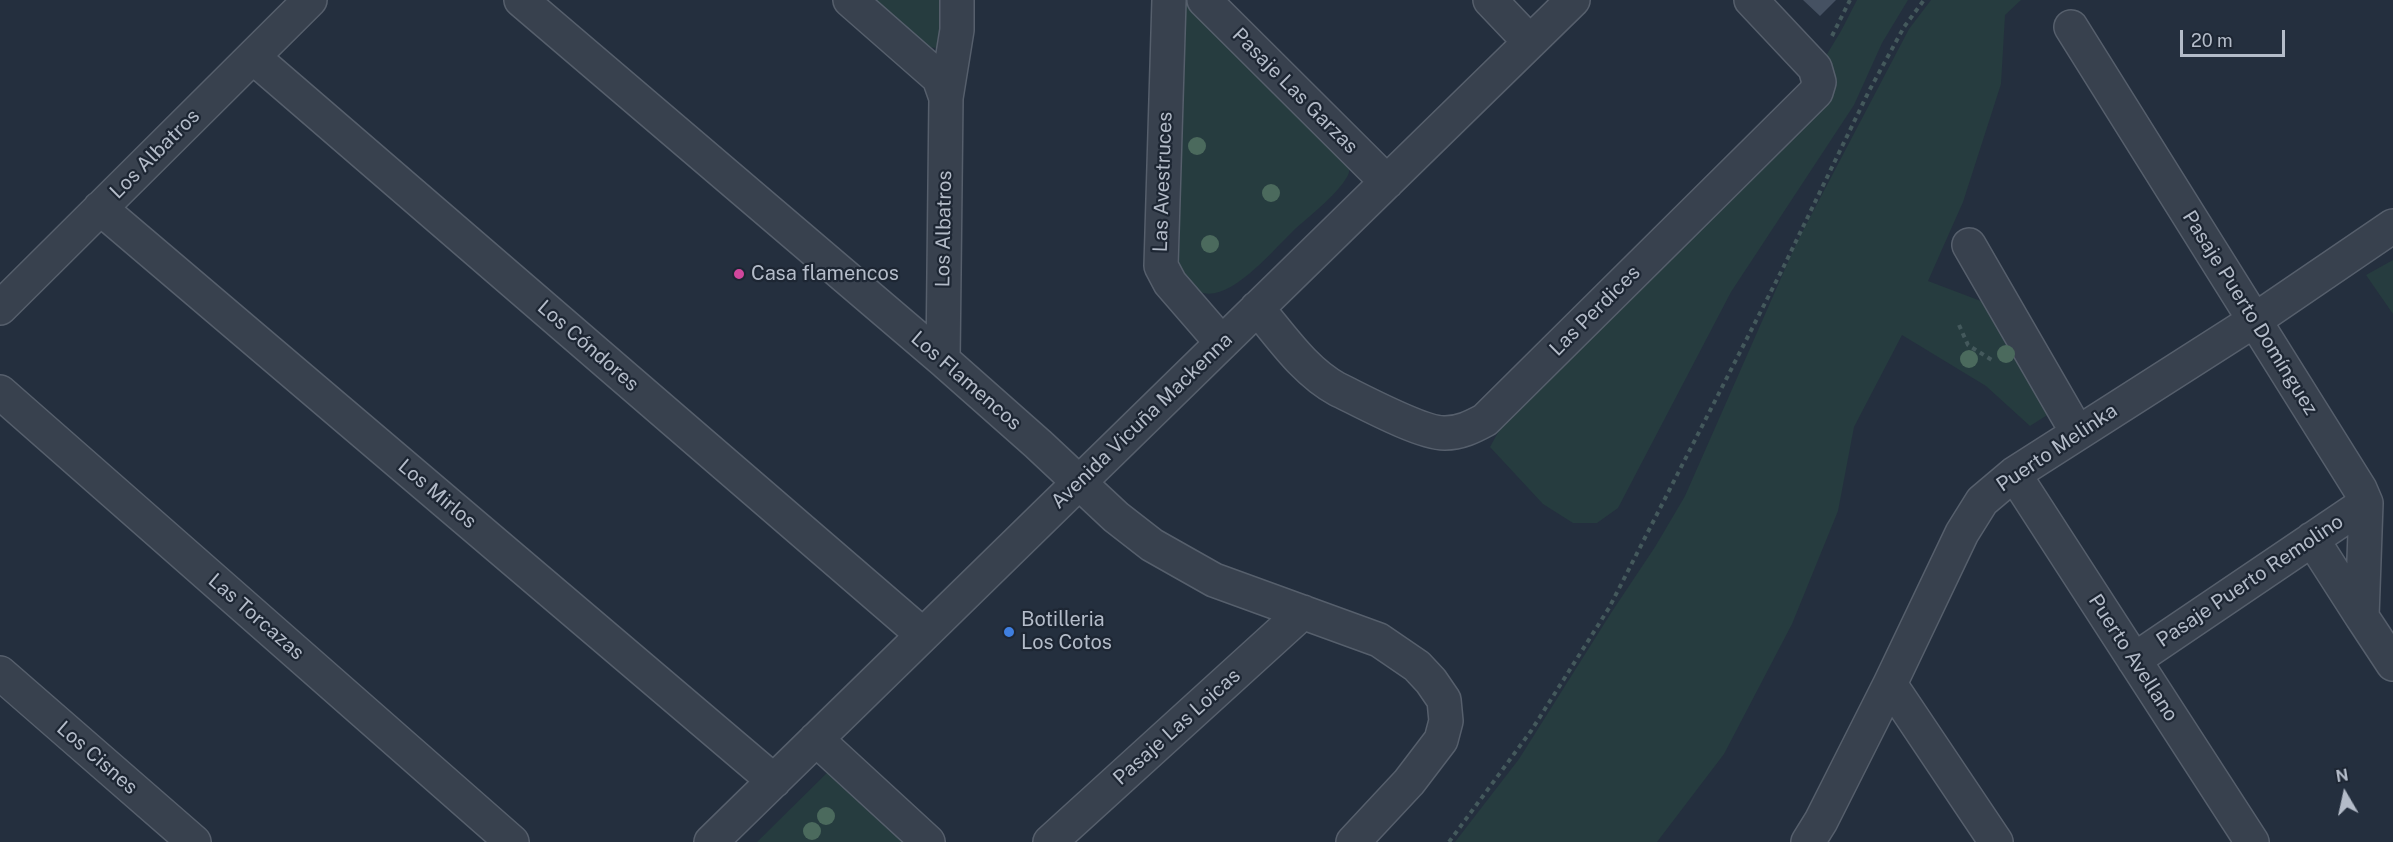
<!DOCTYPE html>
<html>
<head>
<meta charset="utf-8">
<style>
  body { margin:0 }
  #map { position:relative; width:2393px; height:842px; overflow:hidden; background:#242f3e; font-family:"Public Sans",sans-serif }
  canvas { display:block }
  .north { position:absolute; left:2315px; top:764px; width:60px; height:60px; -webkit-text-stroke:4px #1d2633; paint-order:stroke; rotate:351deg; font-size:16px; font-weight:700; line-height:24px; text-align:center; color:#b4bcc9 }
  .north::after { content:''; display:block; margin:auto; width:21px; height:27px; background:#b4bcc9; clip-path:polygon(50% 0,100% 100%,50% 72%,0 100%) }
  .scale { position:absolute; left:2180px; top:30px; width:105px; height:27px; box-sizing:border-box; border:3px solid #b4bcc9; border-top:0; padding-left:8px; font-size:18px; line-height:21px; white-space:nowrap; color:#b4bcc9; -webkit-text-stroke:4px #1d2633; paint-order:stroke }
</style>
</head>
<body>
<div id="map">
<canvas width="2393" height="842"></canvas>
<div class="north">N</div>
<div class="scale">20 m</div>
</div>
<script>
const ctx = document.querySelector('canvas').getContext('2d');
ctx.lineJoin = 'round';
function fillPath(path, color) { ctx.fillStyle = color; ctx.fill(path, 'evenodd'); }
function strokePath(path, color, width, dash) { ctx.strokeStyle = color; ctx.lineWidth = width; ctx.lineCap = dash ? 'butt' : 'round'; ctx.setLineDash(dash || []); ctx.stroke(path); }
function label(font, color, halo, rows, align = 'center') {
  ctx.font = font + ' "Public Sans",sans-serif'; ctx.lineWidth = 4.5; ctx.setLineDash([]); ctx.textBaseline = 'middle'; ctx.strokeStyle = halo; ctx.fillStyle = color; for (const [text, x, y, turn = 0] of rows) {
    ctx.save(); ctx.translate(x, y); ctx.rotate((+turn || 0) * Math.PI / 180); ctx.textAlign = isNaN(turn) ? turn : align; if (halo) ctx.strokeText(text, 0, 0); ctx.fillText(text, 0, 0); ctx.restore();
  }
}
fillPath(new Path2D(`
  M874 0H944L942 41 936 48 928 47Z
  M1183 0H1189L1347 159C1349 165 1351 171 1347 177 1336 196 1308 217 1292 232 1271 252 1221 314 1192 287 1183 279 1181 275 1179 264Z
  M1857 0H1908L1882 43 1854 105 1731 292 1618 508 1597 523H1573L1543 504 1490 447 1507 416 1824 59 1841 31Z
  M1931 0H2021L2005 15 2001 84 1963 202 1928 281 1994 306 2052 412 2030 426 1986 386 1902 335 1854 427 1838 511 1792 624 1724 754 1657 842H1455L1519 759 1611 613 1655 547 1685 496 1796 244 1909 29Z
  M2393 260V314L2366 275Z
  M837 763 920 842H757Z`), '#263c3f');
fillPath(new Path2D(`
  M1803 0H1836L1820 16Z`), '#455162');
const minor = new Path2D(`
  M521 0 943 360 1038 444 1116 517 1152 545 1214 580 1379 640 1417 666 1431 681 1444 700 1446 721 1441 740 1409 782 1353 842
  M850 0 939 78 946 98 943 360
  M1169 0 1161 266 1170 283 1222 343
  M1204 0 1387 182
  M1490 0 1530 42
  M2071 27 2360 489 2366 503 2362 617 2393 664
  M253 57 923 635
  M946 98 957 30V0
  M100 208 774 781
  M1969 245 2077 432
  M0 308 310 0
  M1257 308C1281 336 1304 371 1337 389 1360 400 1422 434 1445 433 1460 433 1472 427 1485 420L1816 92 1819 82 1815 68 1751 0
  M0 392 512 842
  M2014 474 2252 842
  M2312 539 2362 617
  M2134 660 2366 503
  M0 673 194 842
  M1890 684 1996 842
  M816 739 928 842
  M711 842 1573 0
  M1050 842 1303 612
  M1808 842 1821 821 1890 684 1962 533 1982 501 2014 474 2255 320 2393 226`);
strokePath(minor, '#565f6c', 36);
strokePath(new Path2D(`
  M1832 36 1850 0
  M1959 325 1968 345 1995 362
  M1449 842 1531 731 1609 608 1782 270 1869 91 1904 27 1924 0`), '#44595c', 4, [4.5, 4.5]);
strokePath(minor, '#38414e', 33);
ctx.fillStyle = '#4b6a5d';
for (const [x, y] of [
  [1197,146],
  [1271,193],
  [1210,244],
  [2006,354],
  [1969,359],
  [826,816],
  [812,831]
]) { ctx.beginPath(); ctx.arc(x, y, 9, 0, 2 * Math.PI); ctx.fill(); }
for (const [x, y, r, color] of [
  [739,274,6,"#d1479c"],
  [1009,632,6,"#3f7fe0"]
]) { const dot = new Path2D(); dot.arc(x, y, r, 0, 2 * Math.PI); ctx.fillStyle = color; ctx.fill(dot); strokePath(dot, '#1d2633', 2); }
label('20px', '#b4bcc9', '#1d2633', [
  ["Pasaje Las Garzas",1295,91,45],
  ["Los Albatros",155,154,-45],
  ["Las Avestruces",1163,182,-88],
  ["Los Albatros",944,229,-89],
  ["Las Perdices",1595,311,-45],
  ["Pasaje Puerto Domínguez",2250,313,58],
  ["Los Cóndores",588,346,41],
  ["Los Flamencos",966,381,41],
  ["Avenida Vicuña Mackenna",1142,421,-44],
  ["Puerto Melinka",2057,448,-34],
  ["Los Mirlos",437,494,40],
  ["Pasaje Puerto Remolino",2250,581,-34],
  ["Las Torcazas",256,617,41],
  ["Puerto Avellano",2133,658,57],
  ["Pasaje Las Loicas",1177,727,-42],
  ["Los Cisnes",97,758,41]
]);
label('20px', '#b4bcc9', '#1d2633', [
  ["Casa flamencos",751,274],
  ["Botilleria",1021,620],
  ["Los Cotos",1021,643]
], 'left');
</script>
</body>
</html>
